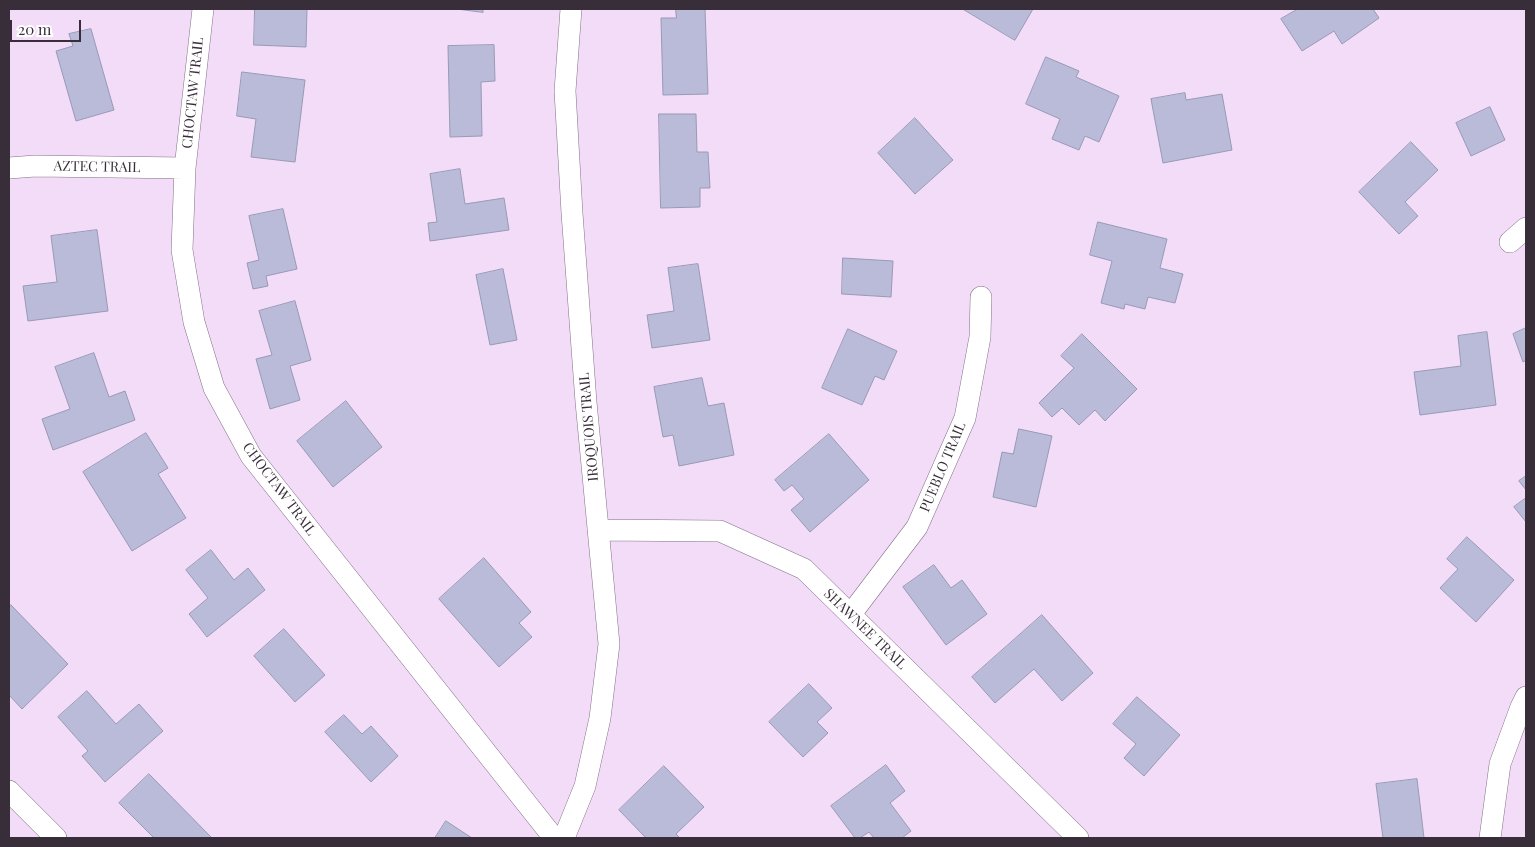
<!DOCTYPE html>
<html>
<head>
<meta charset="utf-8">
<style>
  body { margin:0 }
  #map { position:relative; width:1535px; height:847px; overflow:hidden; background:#f2dcf7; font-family:"Playfair Display",serif }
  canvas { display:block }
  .frame { position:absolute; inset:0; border:10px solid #372e39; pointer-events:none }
  .scale { position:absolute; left:10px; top:20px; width:71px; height:22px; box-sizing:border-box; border:2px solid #372e39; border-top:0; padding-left:6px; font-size:15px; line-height:18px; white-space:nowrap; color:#372e39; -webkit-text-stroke:4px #fff; paint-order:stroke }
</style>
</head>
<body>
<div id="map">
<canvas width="1535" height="847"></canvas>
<div class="frame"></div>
<div class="scale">20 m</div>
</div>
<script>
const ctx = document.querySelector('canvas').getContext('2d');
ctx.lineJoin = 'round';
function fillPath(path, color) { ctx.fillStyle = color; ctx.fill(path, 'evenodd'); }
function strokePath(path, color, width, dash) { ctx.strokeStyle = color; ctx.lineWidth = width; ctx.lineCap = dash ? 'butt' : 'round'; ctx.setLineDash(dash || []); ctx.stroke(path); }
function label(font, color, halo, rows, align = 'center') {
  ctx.font = font + ' "Playfair Display",serif'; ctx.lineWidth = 4; ctx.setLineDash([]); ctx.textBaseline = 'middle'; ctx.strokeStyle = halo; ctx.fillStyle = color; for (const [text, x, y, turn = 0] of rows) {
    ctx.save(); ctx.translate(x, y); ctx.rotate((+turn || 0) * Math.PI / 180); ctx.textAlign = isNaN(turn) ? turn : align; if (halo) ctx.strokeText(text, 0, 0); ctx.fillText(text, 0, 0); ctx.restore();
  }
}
const building = new Path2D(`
  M255 9H307L306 47 254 45Z
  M457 9H483V12Z
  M676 9H705L708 94 663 95 661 18H676Z
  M963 9H1033L1015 40Z
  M1298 9H1373L1379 18 1342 44 1334 31 1302 51 1281 19Z
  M91 29 114 110 76 121 56 51 73 46 69 34Z
  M494 45 495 81 481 82 482 136 450 137 448 46Z
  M1046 57 1079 71 1076 77 1119 96 1099 142 1085 136 1079 150 1052 139 1060 119 1026 104Z
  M242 72 305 80 295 162 251 157 256 119 237 116Z
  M1185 93 1186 100 1222 94 1232 150 1163 163 1151 99Z
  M1490 107 1505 140 1471 156 1456 123Z
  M659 114H696L697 152H708L710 188H700V207L661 208Z
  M915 118 953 160 915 194 878 153Z
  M1411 142 1438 170 1405 202 1418 216 1399 234 1359 192Z
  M460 169 465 204 504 198 509 230 430 241 428 223 437 222 430 174Z
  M283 209 297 269 266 276 268 286 253 289 247 263 259 260 249 216Z
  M1098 222 1167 239 1160 268 1183 274 1175 303 1148 297 1145 309 1125 304 1124 309 1101 303 1112 261 1090 255Z
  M97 230 108 311 28 321 23 286 57 282 51 236Z
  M843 258 893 261 891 297 842 294Z
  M698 264 710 340 652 348 647 315 674 311 668 268Z
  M503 269 517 340 490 345 476 275Z
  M295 301 311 360 290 366 300 400 270 409 256 359 272 355 259 311Z
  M1526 328V360L1523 362 1513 334Z
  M848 329 897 351 884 380 875 376 862 405 822 388Z
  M1487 332 1496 405 1420 415 1414 372 1461 366 1458 336Z
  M1082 334 1137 389 1105 421 1095 410 1079 425 1062 408 1052 417 1039 403 1074 368 1061 356Z
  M94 353 109 397 125 391 135 420 53 450 42 419 70 409 55 367Z
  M702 378 708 406 724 403 734 455 679 466 673 435 663 437 654 387Z
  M346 401 382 447 333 487 297 441Z
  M1019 429 1052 436 1036 507 993 497 1002 452 1013 454Z
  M146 433 168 468 158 474 186 518 132 551 83 472Z
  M829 434 869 480 810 532 791 510 804 499 792 485 784 491 775 480Z
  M1526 476V490L1519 481Z
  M1526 498V522L1514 507Z
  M1467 537 1514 580 1476 622 1440 588 1458 569 1447 559Z
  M211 550 234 580 248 568 265 590 207 637 189 614 208 598 186 570Z
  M484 558 531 612 519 623 532 637 499 667 439 599Z
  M934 565 951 588 962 580 987 614 946 645 903 587Z
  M11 605 68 664 22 709 9 695V608Z
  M1042 615 1093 673 1062 701 1034 669 995 703 972 677Z
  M284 629 325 675 295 702 254 656Z
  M809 684 832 708 817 722 828 733 803 757 769 722Z
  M87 691 116 724 139 704 163 731 105 782 82 756 88 751 58 717Z
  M1137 697 1180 735 1144 776 1124 758 1136 744 1113 724Z
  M344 715 362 734 371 726 398 756 371 782 325 732Z
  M886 765 905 791 890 803 911 831 902 838H874L869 832 860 838H855L831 806Z
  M664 766 704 807 676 834 680 838H646L619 810Z
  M149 774 212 838H154L119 803Z
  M1417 779 1424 838H1383L1376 784Z
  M446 821 472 838H435Z`);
fillPath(building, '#b9bbd9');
strokePath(building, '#9899b6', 1);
const street = new Path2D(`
  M203 9 185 168 182 250 194 322 214 388 251 456 554 838
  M9 168 35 166 185 168
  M1510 242 1526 228
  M599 530 720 531 804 569 1078 838
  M851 614 917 527 965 418 980 337 981 297
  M9 791 56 838
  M564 838 585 786 600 718 609 644 586 402 572 213 565 91 571 9
  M1490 838 1500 764 1521 707 1526 697`);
strokePath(street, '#837088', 22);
strokePath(street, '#fff', 21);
label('14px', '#372e39', '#fff', [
  ["CHOCTAW TRAIL",193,93,-84],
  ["AZTEC TRAIL",97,167,1],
  ["IROQUOIS TRAIL",589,427,-95],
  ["PUEBLO TRAIL",943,467,-67],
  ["CHOCTAW TRAIL",279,489,53],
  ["SHAWNEE TRAIL",865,629,44]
]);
</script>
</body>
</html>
